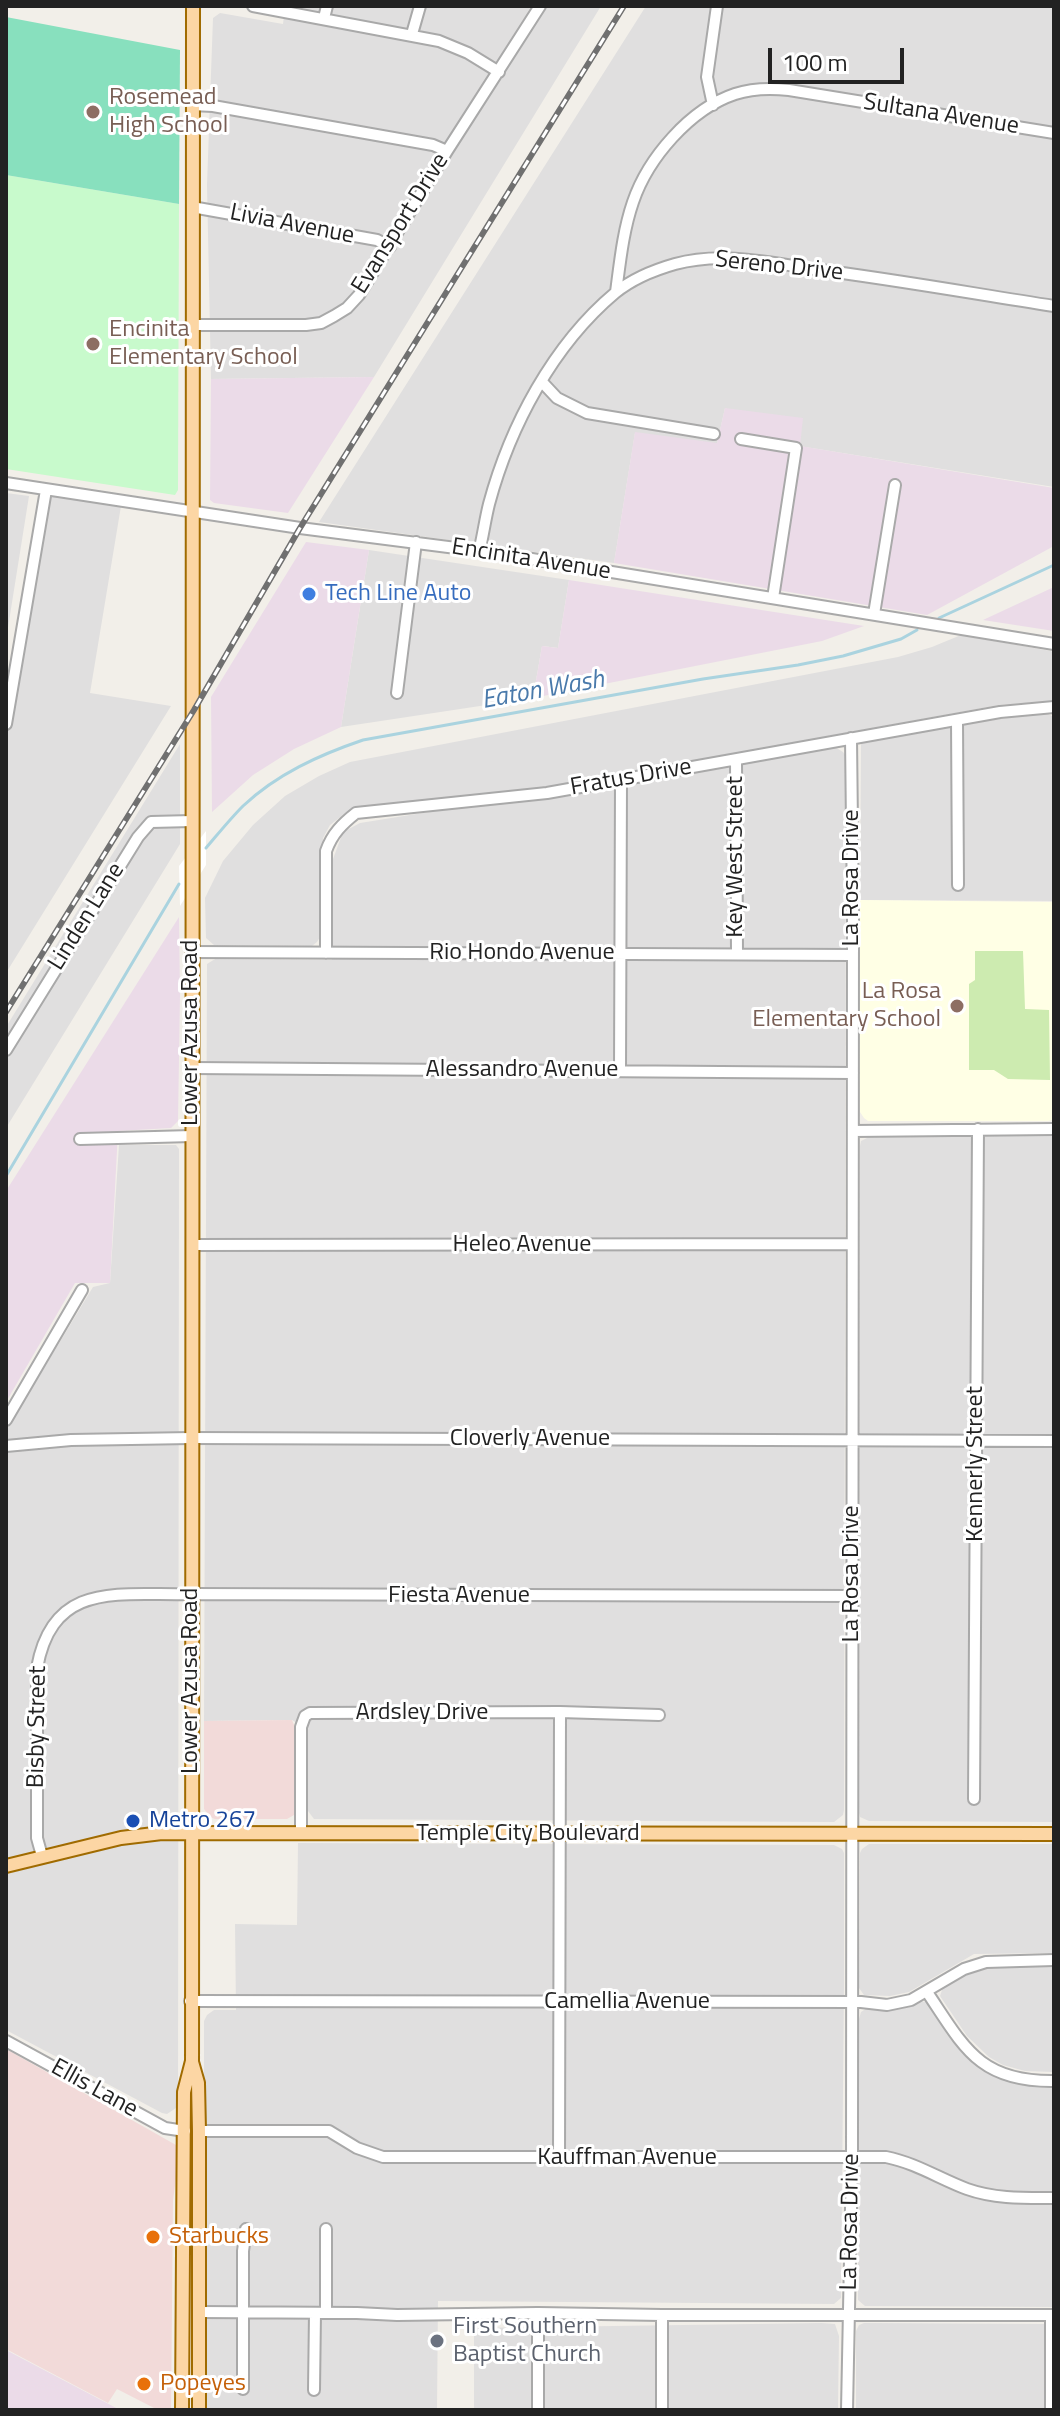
<!DOCTYPE html>
<html>
<head>
<meta charset="utf-8">
<style>
  body { margin:0 }
  #map { position:relative; width:1060px; height:2416px; overflow:hidden; background:#f2efe9; font-family:"Titillium Web",sans-serif }
  canvas { display:block }
  .frame { position:absolute; inset:0; border:8px solid #222; pointer-events:none }
  .scale { position:absolute; left:768px; top:48px; width:136px; height:36px; box-sizing:border-box; border:4px solid #222; border-top:0; padding-left:10px; font-size:24px; line-height:28px; white-space:nowrap; color:#222; -webkit-text-stroke:6px #fff; paint-order:stroke }
</style>
</head>
<body>
<div id="map">
<canvas width="1060" height="2416"></canvas>
<div class="frame"></div>
<div class="scale">100 m</div>
</div>
<script>
const ctx = document.querySelector('canvas').getContext('2d');
ctx.lineJoin = 'round';
function fillPath(path, color) { ctx.fillStyle = color; ctx.fill(path, 'evenodd'); }
function strokePath(path, color, width, dash) { ctx.strokeStyle = color; ctx.lineWidth = width; ctx.lineCap = dash ? 'butt' : 'round'; ctx.setLineDash(dash || []); ctx.stroke(path); }
function label(font, color, halo, rows, align = 'center') {
  ctx.font = font + ' "Titillium Web",sans-serif'; ctx.lineWidth = 6; ctx.setLineDash([]); ctx.textBaseline = 'middle'; ctx.strokeStyle = halo; ctx.fillStyle = color; for (const [text, x, y, turn = 0] of rows) {
    ctx.save(); ctx.translate(x, y); ctx.rotate((+turn || 0) * Math.PI / 180); ctx.textAlign = isNaN(turn) ? turn : align; if (halo) ctx.strokeText(text, 0, 0); ctx.fillText(text, 0, 0); ctx.restore();
  }
}
fillPath(new Path2D(`
  M285 6H601L374 377 211 379 207 185 213 18 220 13 283 24Z
  M646 6H1054V487L799 446 725 408 717 444 635 433 614 563 319 522Z
  M46 490 122 500 90 693 171 706 6 973V724Z
  M6 493 29 496 6 640Z
  M369 550 569 580 558 648 542 646 533 698 341 727Z
  M961 635 1051 651 1054 653V701L999 705 538 789 365 806 348 811 330 825 323 838 320 937 317 942 312 946 214 945 206 938 205 898 223 861 253 825 285 796 319 776 350 762 898 657 932 647Z
  M1034 714H1048L1054 717V901L860 900 861 743 959 725Z
  M180 744V844L6 1128V1027Z
  M835 747 843 752 846 756 844 1810 843 1815 834 1822 314 1819 308 1811V1730L292 1720 204 1721 207 964 215 959 332 960 333 859 343 832 360 823Z
  M871 1136H1054V1822L869 1821 860 1817 859 1813 860 1146 861 1141Z
  M119 1145H176L179 1149 178 2103 176 2108 167 2114 162 2113 6 2030V1431L93 1287 110 1283Z
  M298 1843 834 1845 842 1849 844 1853V1987L841 2298 834 2304 438 2301 437 2410H204V2021L207 2015 214 2010H236L235 1924 297 1925Z
  M869 1844H1054V1953L974 1954 909 1992 890 1996 864 1995 859 1988 860 1853 862 1849Z
  M1054 1963V2072L1025 2071 1003 2065 989 2057 967 2036 940 1996 943 1987 965 1970 986 1965Z
  M920 2001 930 2003 975 2062 1054 2083V2307L865 2306 858 2300 859 2019 861 2012 867 2008 891 2009Z
  M822 2323 835 2324 839 2336 838 2410H474V2328Z
  M864 2323 1054 2324V2410H856V2331L859 2325Z`), '#e0dfdf');
fillPath(new Path2D(`
  M292 1720 296 1730 294 1815 287 1819H215L210 1817 204 1809V1721Z
  M6 2049 176 2145 177 2171 173 2200 171 2410H158L117 2389 108 2403 6 2349Z`), '#f2dad9');
fillPath(new Path2D(`
  M374 377 288 513 214 503 210 500 211 379Z
  M725 408 803 418 800 446 1054 488V546L927 615 614 563 635 432 717 443Z
  M306 542 369 550 341 727 294 749 253 775 212 812 211 697Z
  M569 580 864 626 822 641 533 698 542 646 558 648Z
  M1054 587V631L983 620Z
  M179 917 180 995 178 1121 171 1128 118 1131 110 1283H75L6 1402V1191Z
  M6 2350 120 2410H6Z`), '#ebdbe8');
fillPath(new Path2D(`
  M859 900 1054 902V1118L1052 1120 1048 1121H868L864 1118 860 1112 859 1059Z`), '#ffffe5');
fillPath(new Path2D(`
  M975 951H1023L1025 1009 1049 1010 1050 1080 1008 1079 994 1070H969V984L975 980Z`), '#cdebb0');
fillPath(new Path2D(`
  M6 175 179 204 178 490 175 495 6 469Z`), '#c8facc');
fillPath(new Path2D(`
  M6 17 180 50 179 204 6 175Z`), '#88e0be');
fillPath(new Path2D(`
  M206 831V865L180 906 179 866Z`), '#fff');
strokePath(new Path2D(`
  M939 618 1054 565
  M206 848C218 834 230 819 243 806 277 774 319 755 363 740L703 679 798 665 843 656 901 639 917 630
  M6 1176 179 884`), '#aad3df', 3);
const minor = new Path2D(`
  M253 6 439 41 468 53 499 72
  M324 18 327 6
  M412 34 420 6
  M192 105 213 106 433 145 447 151
  M713 105 707 77 717 6
  M192 207 377 240 390 247
  M616 292C620 262 623 231 633 202 648 158 690 109 735 94 753 88 771 88 789 90L1054 133
  M193 325H306L321 323 334 316 347 308 359 295 447 151 540 6
  M542 382 557 398 587 413 714 434
  M741 439 796 448 773 598
  M6 483 300 528 495 553 1054 644
  M479 552C483 536 485 520 489 504 510 426 553 345 615 293 632 279 654 270 675 264 722 251 772 263 820 270 898 280 976 294 1054 306
  M874 614 895 485
  M397 693 416 542
  M957 720 958 885
  M6 724 46 490
  M736 760 737 954
  M191 952 852 955
  M326 953V851C332 834 342 824 356 813L547 793 1000 712 1054 707
  M6 1050 138 837 151 822 192 821
  M192 1068 853 1073
  M620 1070 621 781
  M853 1131 1054 1129
  M80 1139 192 1136
  M192 1245 852 1244
  M6 1420 82 1290
  M6 1446 71 1440 191 1438 1054 1441
  M974 1799 978 1129
  M301 1833V1727L305 1716 310 1713 560 1712 659 1715
  M42 1856 37 1838V1668C53 1579 121 1596 191 1594L852 1596
  M927 1992C964 2047 979 2082 1054 2081
  M190 2001 861 2002 887 2005 911 2000 964 1969 986 1962 1054 1960
  M6 2041 165 2128 185 2131
  M199 2131H329L357 2148 383 2157H886C916 2163 940 2179 967 2189 995 2199 1025 2198 1054 2198
  M559 2158 560 1712
  M199 2312 357 2313 397 2315 538 2313 662 2315H1054
  M326 2312V2229
  M243 2389V2251L246 2229
  M314 2390 315 2313
  M538 2410V2313
  M662 2410V2315
  M847 2410 852 2158 853 914 851 738
  M1051 2410V2315`);
const major = new Path2D(`
  M6 1866 121 1838 162 1833 1054 1834
  M192 2062 198 2083 199 2131V2410
  M182 2410 184 2092 192 2061 193 6`);
strokePath(minor, '#a9a9a9', 14);
strokePath(major, '#a06b00', 16);
strokePath(minor, '#fff', 10);
strokePath(major, '#fcd6a4', 12);
const rail = new Path2D(`
  M6 1012 194 710 300 528 624 6`);
strokePath(rail, '#707070', 6);
strokePath(rail, '#fff', 3, [9]);
for (const [x, y, r, color] of [
  [93,112,8,"#8d6e63"],
  [93,344,8,"#8d6e63"],
  [309,594,8,"#3f7fe0"],
  [957,1006,8,"#8d6e63"],
  [133,1821,8,"#1a4fb4"],
  [153,2237,8,"#e8710a"],
  [437,2341,8,"#6b7280"],
  [144,2384,8,"#e8710a"]
]) { const dot = new Path2D(); dot.arc(x, y, r, 0, 2 * Math.PI); ctx.fillStyle = color; ctx.fill(dot); strokePath(dot, '#fff', 3); }
label('24px', '#785e54', '#fff', [
  ["Rosemead",109,98],
  ["High School",109,126],
  ["Encinita",109,330],
  ["Elementary School",109,358],
  ["La Rosa",941,992,"right"],
  ["Elementary School",941,1020,"right"]
], 'left');
label('24px', '#222', '#fff', [
  ["Sultana Avenue",941,115,9],
  ["Evansport Drive",401,224,-58],
  ["Livia Avenue",292,225,11],
  ["Sereno Drive",779,267,6],
  ["Encinita Avenue",531,560,9],
  ["Fratus Drive",631,778,-10],
  ["Key West Street",736,857,-90],
  ["La Rosa Drive",852,878,-90],
  ["Linden Lane",87,917,-58],
  ["Rio Hondo Avenue",522,953],
  ["Lower Azusa Road",191,1033,-90],
  ["Alessandro Avenue",522,1070],
  ["Heleo Avenue",522,1245],
  ["Cloverly Avenue",530,1439],
  ["Kennerly Street",976,1464,-90],
  ["La Rosa Drive",852,1574,-90],
  ["Fiesta Avenue",459,1596],
  ["Lower Azusa Road",191,1681,-90],
  ["Ardsley Drive",422,1713],
  ["Bisby Street",38,1727,-89],
  ["Temple City Boulevard",528,1834],
  ["Camellia Avenue",627,2002],
  ["Ellis Lane",94,2089,29],
  ["Kauffman Avenue",627,2158],
  ["La Rosa Drive",851,2222,-89]
]);
label('24px', '#366cbe', '#fff', [
  ["Tech Line Auto",325,594]
], 'left');
label('24px', '#164399', '#fff', [
  ["Metro 267",149,1821]
], 'left');
label('24px', '#c56008', '#fff', [
  ["Starbucks",169,2237],
  ["Popeyes",160,2384]
], 'left');
label('24px', '#5b616d', '#fff', [
  ["First Southern",453,2327],
  ["Baptist Church",453,2355]
], 'left');
label('italic 26px', '#4a7aab', '#fff', [
  ["Eaton Wash",543,691,-10]
]);
</script>
</body>
</html>
